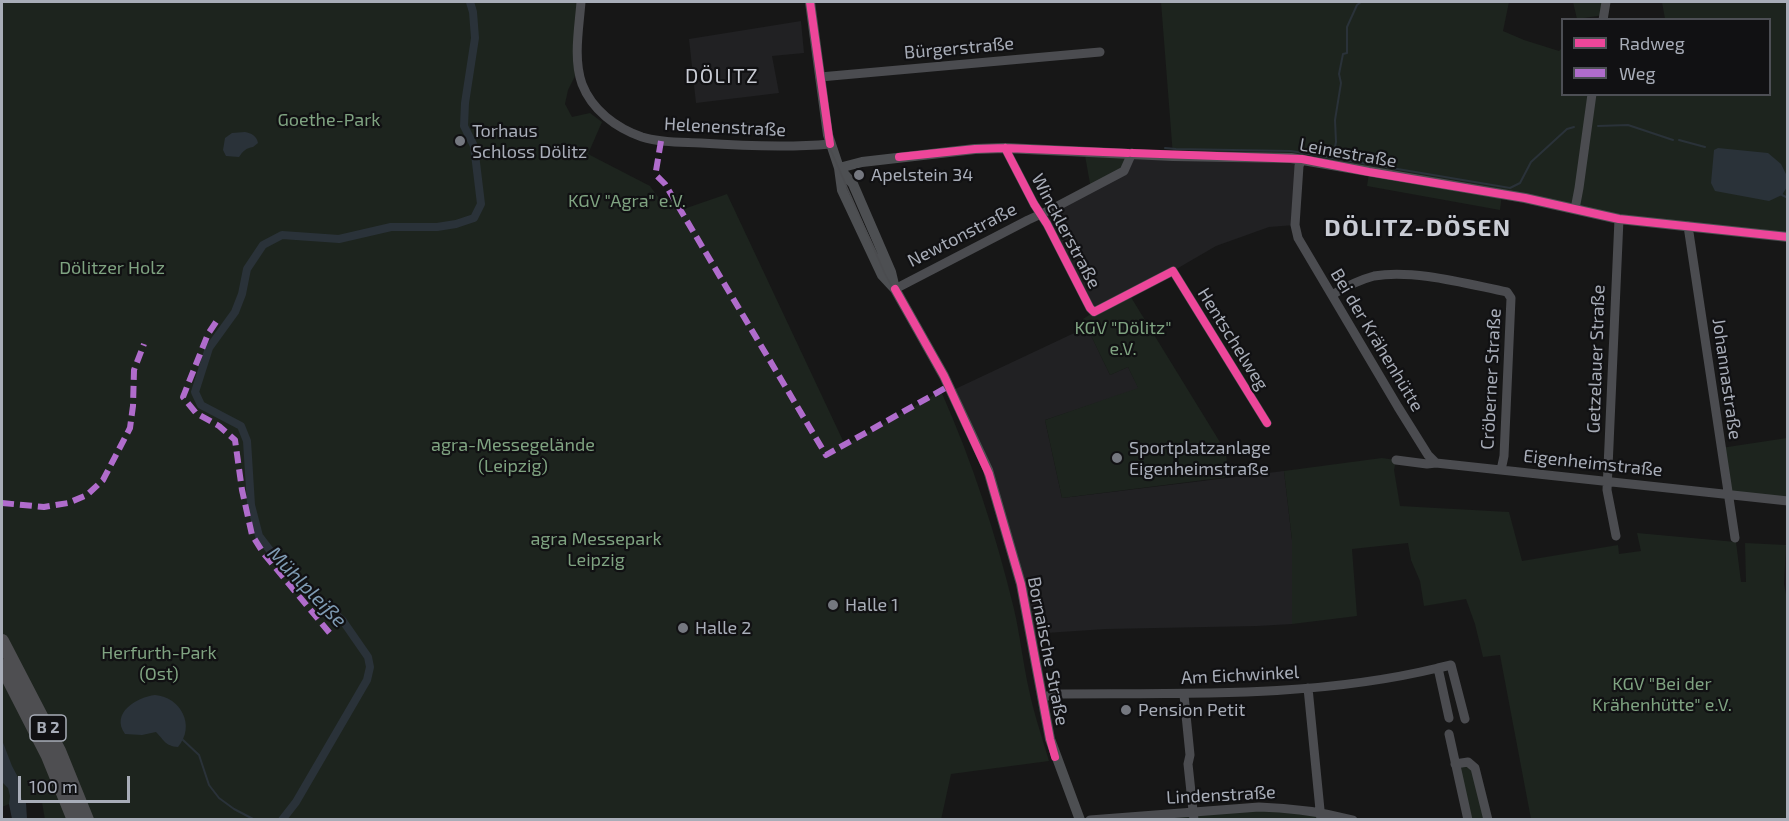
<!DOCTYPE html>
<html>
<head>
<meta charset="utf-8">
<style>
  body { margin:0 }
  #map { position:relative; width:1789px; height:821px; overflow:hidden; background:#171717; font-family:"Exo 2",sans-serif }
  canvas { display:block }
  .frame { position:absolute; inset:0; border:3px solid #a8adb8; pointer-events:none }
  .legend { position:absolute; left:1561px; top:18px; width:210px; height:78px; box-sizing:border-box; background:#111113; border:2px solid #4d4f55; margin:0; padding:8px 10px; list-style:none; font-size:18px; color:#a8adb8 }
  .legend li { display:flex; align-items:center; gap:12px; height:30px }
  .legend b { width:30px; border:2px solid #4d4f55 }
  .scale { position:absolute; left:18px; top:776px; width:112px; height:27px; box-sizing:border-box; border:3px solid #a8adb8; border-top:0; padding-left:8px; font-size:18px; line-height:21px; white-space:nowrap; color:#a8adb8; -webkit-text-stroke:4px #111113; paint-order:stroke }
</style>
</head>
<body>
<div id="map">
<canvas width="1789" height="821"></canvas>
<div class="frame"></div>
<ul class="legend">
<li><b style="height:8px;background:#ed469a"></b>Radweg</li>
<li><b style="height:8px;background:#b06ccc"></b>Weg</li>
</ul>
<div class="scale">100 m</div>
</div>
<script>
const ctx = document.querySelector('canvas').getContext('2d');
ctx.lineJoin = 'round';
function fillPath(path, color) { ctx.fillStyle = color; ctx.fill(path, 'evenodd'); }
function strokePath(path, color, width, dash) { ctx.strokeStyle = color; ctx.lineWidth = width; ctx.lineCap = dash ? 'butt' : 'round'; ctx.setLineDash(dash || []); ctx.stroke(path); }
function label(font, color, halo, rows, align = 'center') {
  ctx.font = font + ' "Exo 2",sans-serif'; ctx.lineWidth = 4.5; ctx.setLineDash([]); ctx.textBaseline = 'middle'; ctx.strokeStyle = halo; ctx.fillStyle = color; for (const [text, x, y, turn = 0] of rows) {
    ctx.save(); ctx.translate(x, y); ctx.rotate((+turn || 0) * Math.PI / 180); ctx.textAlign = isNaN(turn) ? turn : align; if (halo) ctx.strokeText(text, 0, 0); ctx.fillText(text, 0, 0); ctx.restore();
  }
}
fillPath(new Path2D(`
  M801 21 804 53 772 56 779 93 696 103 689 39Z
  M1132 153 1302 159 1295 225 1269 227 1216 246 1173 271 1094 312 1040 214 1124 171Z
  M1087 327 1110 375 1128 367 1139 389 1045 420 1062 498 1284 471 1292 540V624L1257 626 1106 629 1031 634 990 478 951 391Z`), '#212123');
fillPath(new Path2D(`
  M2 2H581L578 70 568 90 565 104 572 117 590 113 602 122 588 154 650 186 664 205 671 200 678 211 727 194 845 445 941 391C972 461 996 534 1014 609 1020 635 1023 663 1029 690 1034 714 1042 737 1049 761L951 774 941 820H45L42 802 9 804 2 807Z
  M1161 2H1509L1503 31 1524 40 1559 51 1562 48V94H1770V20L1665 19 1662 2H1787V237L1671 223 1502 194 1500 210 1367 186 1369 173 1301 159 1173 156Z
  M1573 2H1606L1604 15 1577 19Z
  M1084 150 1132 153 1124 171 1091 189Z
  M1129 294 1226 452 1228 477 1062 498 1045 420 1138 388 1128 367 1110 375 1083 319 1094 312Z
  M1787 438V501L1727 494 1721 448Z
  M1382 458 1396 460 1394 470 1400 506 1509 512 1522 561 1618 545 1619 554 1641 551 1637 533 1736 542 1741 582H1746L1745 543 1786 545 1784 584 1788 605 1787 819H1531L1500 655 1483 657 1475 624 1466 599 1424 606 1420 581 1411 560 1408 543 1352 549 1357 616 1292 624V540L1284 471Z
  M1471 763 1488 819H1468L1455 764Z
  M1259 807 1353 820H1090Z`), '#1d241e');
fillPath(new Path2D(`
  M245 132C251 133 257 136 258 143L253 147C246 148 243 151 239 157L226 156 223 150 225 138 232 133Z
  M1718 148 1768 153 1781 164 1787 176V187L1782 195 1769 201 1715 191 1711 183 1714 150Z
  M155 695C181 697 196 726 178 747 165 746 164 740 156 732L142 735 125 734C110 713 137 697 155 695Z
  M2 740 12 766 21 783 19 791 22 800 26 803 27 819H12L9 804 10 796 8 788 3 783 2 773Z`), '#2a3239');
strokePath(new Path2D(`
  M1598 126 1628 125 1673 140
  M1679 140 1705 147
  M1165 148 1176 149 1291 151 1510 188 1520 183 1531 162 1567 129 1574 127
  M1333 157 1336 142 1335 120 1341 83 1339 74 1343 54 1347 53V27L1357 5 1361 2
  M1782 195 1788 198
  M183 740 199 755 209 785 219 798 234 809 255 820`), '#2a3239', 2);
strokePath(new Path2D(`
  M282 820 296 802 367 680 370 667 368 657 343 621 275 557 259 536 251 505 247 441 241 426 201 405 195 392 209 348 235 312 242 294 247 269 263 245 282 235 339 239 391 227H437L456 224 474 218 481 204 474 146 464 126 465 103 475 38 473 12 470 2`), '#2a3239', 8);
strokePath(new Path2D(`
  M581 2C579 28 573 59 582 84 592 110 616 128 642 137 661 143 682 142 701 143 744 146 787 148 830 144
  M1603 20 1606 2
  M820 77 1100 52
  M1005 148 1034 204 1047 224 1090 308 1094 312 1173 271 1267 423
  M1302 159 1299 166 1295 225 1298 238 1398 407 1428 455 1436 463
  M1575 209 1579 188 1592 94
  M1688 226 1735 538
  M895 289 1028 220 1052 209 1124 171 1132 153
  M1332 295C1345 287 1359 280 1374 276 1414 269 1467 284 1507 292L1511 298 1504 456 1501 470
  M1396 460 1427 464 1436 463 1788 501
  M1616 536 1607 490 1619 219
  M1438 668 1451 665 1465 719
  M1308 688 1321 820
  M1184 695 1190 755 1188 764 1194 820
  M1042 697 1058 694C1185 693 1314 698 1438 668L1449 718
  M1449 734 1468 820
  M1455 764 1468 762 1475 768 1488 820
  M1090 820 1259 807C1292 808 1322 812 1353 820`), '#4b4c50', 9);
strokePath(new Path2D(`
  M810 2 828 135 839 168 842 190 882 275 895 289 944 376 988 470 1021 584 1050 739 1080 820
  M839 168 862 162 975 149 1005 148 1173 156 1291 158 1525 198 1619 219 1788 237
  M839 168 853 184 891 272 895 289`), '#4d4f52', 10);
strokePath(new Path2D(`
  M2 641 59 751 87 820
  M2 666 48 756 74 820`), '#4e4e51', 14);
strokePath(new Path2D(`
  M809 2 828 144 885 274 942 377 987 474 1019 585 1048 740 1055 757`), '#4b4c4f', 1.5);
strokePath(new Path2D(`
  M661 141 656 171 657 176 665 184 826 455 949 386
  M216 322 208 334 183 397 196 413 219 426 235 440 242 490 252 535 264 554 333 637
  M2 503 44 507 68 503 87 495 103 480 130 428 133 406 134 370 144 344`), '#b06ccc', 6, [12, 6]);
strokePath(new Path2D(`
  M810 2 830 144
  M1005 148 1034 204 1047 224 1090 308 1094 312 1173 271 1267 423
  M1132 153 1302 159 1369 172 1525 198 1619 219 1788 237
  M899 157 975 149 1005 148 1128 153
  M895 289 944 376 989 474 1021 584 1050 739 1055 757`), '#ed469a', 8);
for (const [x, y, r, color] of [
  [460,141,6,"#757880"],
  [859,175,6,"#757880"],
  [1117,458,6,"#757880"],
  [833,605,6,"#757880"],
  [683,628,6,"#757880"],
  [1126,710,6,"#757880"]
]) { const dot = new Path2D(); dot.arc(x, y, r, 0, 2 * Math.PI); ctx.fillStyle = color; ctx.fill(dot); strokePath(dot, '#111113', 2); }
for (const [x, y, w] of [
  [48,728,36]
]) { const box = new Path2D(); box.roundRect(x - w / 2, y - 13, w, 26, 4.5); ctx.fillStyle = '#111113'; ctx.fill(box); strokePath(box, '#a8adb8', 1.5); }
label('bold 16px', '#a8adb8', null, [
  ["B 2",48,728]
]);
label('18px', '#a8adb8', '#111113', [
  ["Bürgerstraße",959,48,-5],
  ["Helenenstraße",725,127,3],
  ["Leinestraße",1348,153,10],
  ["Wincklerstraße",1066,231,62],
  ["Newtonstraße",962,235,-27],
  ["Hentschelweg",1233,339,58],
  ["Bei der Krähenhütte",1377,340,59],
  ["Getzelauer Straße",1596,359,-88],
  ["Cröberner Straße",1491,379,-87],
  ["Johannastraße",1727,379,82],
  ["Eigenheimstraße",1593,463,6],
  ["Bornaische Straße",1048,651,79],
  ["Am Eichwinkel",1240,675,-3],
  ["Lindenstraße",1221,795,-3]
]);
label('18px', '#7fa381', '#111113', [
  ["Goethe-Park",329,120],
  ["KGV \"Agra\" e.V.",627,201],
  ["Dölitzer Holz",112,268],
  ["KGV \"Dölitz\"",1123,328],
  ["e.V.",1123,349],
  ["agra-Messegelände",513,445],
  ["(Leipzig)",513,466],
  ["agra Messepark",596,539],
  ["Leipzig",596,560],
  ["Herfurth-Park",159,653],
  ["(Ost)",159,674],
  ["KGV \"Bei der",1662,684],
  ["Krähenhütte\" e.V.",1662,705]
]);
label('18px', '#a8adb8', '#111113', [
  ["Torhaus",472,131],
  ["Schloss Dölitz",472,152],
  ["Apelstein 34",871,175],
  ["Sportplatzanlage",1129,448],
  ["Eigenheimstraße",1129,469],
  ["Halle 1",845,605],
  ["Halle 2",695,628],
  ["Pension Petit",1138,710]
], 'left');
ctx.letterSpacing = '1.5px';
label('20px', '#c9ccd4', '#111113', [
  ["DÖLITZ",722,76]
]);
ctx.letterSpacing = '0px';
label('italic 20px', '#7f9bb3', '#111113', [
  ["Mühlpleiße",307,587,46]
]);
ctx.letterSpacing = '1.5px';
label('bold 24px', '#c9ccd4', '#111113', [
  ["DÖLITZ-DÖSEN",1418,228]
]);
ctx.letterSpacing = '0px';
</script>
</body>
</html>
